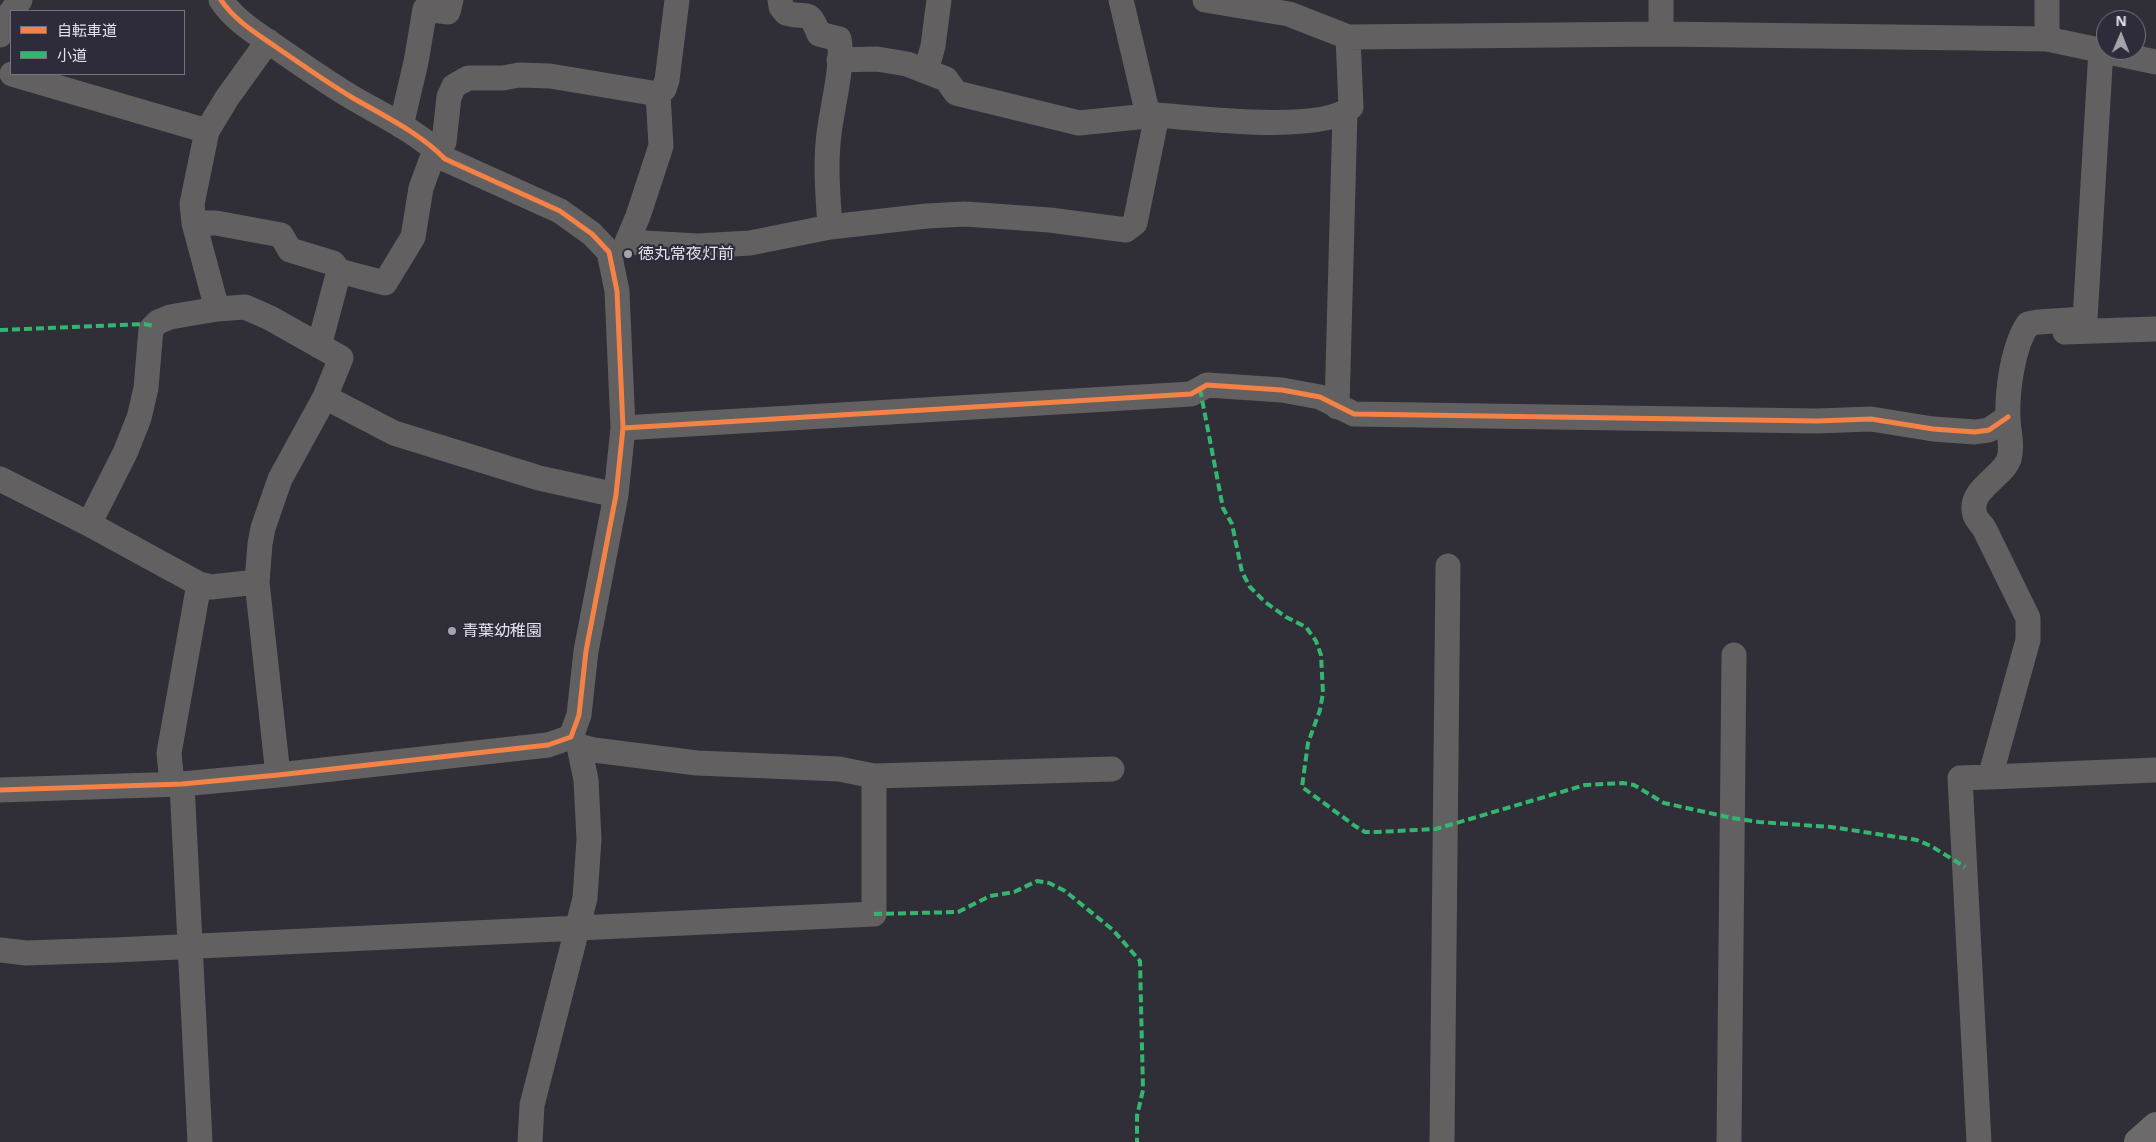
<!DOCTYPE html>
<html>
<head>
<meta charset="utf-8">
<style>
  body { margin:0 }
  #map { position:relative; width:2156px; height:1142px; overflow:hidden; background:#302e36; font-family:"Open Sans","Noto Sans JP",sans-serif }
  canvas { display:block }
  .legend { position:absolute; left:10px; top:10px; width:175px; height:65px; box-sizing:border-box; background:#2e2b3a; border:1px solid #777481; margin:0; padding:6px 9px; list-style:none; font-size:15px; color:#e4e2ec }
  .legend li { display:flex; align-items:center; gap:10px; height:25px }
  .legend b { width:25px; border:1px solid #777481 }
  .north { position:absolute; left:2096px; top:10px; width:50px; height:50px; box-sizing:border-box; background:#2e2b3a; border:1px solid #777481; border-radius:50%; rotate:1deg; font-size:14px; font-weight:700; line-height:20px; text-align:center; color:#e4e2ec }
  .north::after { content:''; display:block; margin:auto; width:18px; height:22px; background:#a5a3ac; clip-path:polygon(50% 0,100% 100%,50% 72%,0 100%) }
</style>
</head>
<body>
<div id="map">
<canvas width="2156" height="1142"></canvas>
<ul class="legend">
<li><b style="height:6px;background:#f48246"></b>自転車道</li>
<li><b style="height:6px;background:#33b770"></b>小道</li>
</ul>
<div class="north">N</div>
</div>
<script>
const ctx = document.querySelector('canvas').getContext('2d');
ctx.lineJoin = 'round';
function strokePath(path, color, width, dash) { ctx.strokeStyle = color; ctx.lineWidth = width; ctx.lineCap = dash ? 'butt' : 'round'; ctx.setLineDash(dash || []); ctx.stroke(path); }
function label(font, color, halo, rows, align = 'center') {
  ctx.font = font + ' "Open Sans","Noto Sans JP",sans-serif'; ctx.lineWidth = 4.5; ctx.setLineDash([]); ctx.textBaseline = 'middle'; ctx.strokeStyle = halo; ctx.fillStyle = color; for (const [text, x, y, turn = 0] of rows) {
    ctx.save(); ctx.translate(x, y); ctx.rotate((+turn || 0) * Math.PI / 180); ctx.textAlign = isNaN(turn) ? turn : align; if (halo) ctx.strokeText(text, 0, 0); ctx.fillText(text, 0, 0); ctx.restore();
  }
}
strokePath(new Path2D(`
  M677 0 667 80 664 89 658 94 661 146 638 216 627 242 698 246 750 243 830 227 927 216 965 214 1050 220 1126 230 1135 223 1157 115C1197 118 1324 134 1351 107L1348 37
  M780 0 781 7 786 13C809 20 808 7 819 34L839 39C844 64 832 107 829 134 825 165 828 196 830 227
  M1121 0 1148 115
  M1205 0 1289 14 1348 37 1661 34 2047 39 2156 62
  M1661 34V0
  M0 35 6 19 20 0
  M2047 39V0
  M268 41 227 98 207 131 192 204 194 223 217 309 245 307 270 318 341 358 325 397 280 479 263 528 260 544 257 582 278 775
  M839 60 877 59 907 64 946 79 956 93 1079 123 1157 115
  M926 71 933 46 939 0
  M12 74 207 131
  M401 126 416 62 425 9 448 12 451 0
  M194 223H216L281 235 290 250 333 263 339 271
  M2065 332 2156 329
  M319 346 339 271 385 283 413 237 421 188 431 161 444 142 449 97 454 86 468 78H503L519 75 550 76 658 94
  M325 397 394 433 539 478 616 495
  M1337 407 1345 113
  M623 428 1191 394 1207 385 1282 390 1320 397 1354 414 1817 421 1871 419 1933 429 1975 432 1989 430 2008 417
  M0 479 89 524 199 584 211 587 257 582
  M89 524 125 453 139 418 146 388 151 329 158 322 170 317 217 309
  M874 776 1112 769
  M1990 777 2156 770
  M172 784 169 753 199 584
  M182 784 200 1142
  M0 790 182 784 278 775 548 745 571 737 579 715 586 651 616 495 623 428 617 291 609 252 592 234 560 211 445 159C420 133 384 116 353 98 326 82 301 64 276 47 257 34 234 20 221 0
  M0 950 26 953 115 950 874 914V776L839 769 697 763 594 750 579 746 571 737
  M530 1142 532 1105 585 898 589 839 586 780 579 746
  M1442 1142 1448 566
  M1729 1142 1734 655
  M1979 1142 1960 778 1990 777 2028 640V618L1984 528C1981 524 1976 519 1975 515 1967 490 2002 478 2009 459 2013 445 2008 430 2008 417 2007 390 2013 346 2028 324L2038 322 2085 319 2101 50`), '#626060', 25);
strokePath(new Path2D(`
  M2138 1142 2156 1126`), '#6c6a6a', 28);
strokePath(new Path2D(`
  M0 330 144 324 155 326
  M1200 389 1223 508 1232 524 1242 572 1250 587 1265 602 1286 617 1306 627 1316 641 1321 655 1323 693 1320 710 1308 743 1302 787 1355 826 1365 832H1377L1436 829 1585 785 1623 783 1634 785 1664 803 1732 818 1759 822 1831 827 1917 840 1931 846 1965 867
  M874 914 958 912 990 896 1014 892 1037 881 1049 883 1065 891 1113 930 1140 961 1143 1090 1137 1116V1142`), '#33b770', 4, [8, 4]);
strokePath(new Path2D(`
  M623 428 1191 394 1207 385 1282 390 1320 397 1354 414 1817 421 1871 419 1933 429 1975 432 1989 430 2008 417
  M0 790 182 784 278 775 548 745 571 737 579 715 586 651 616 495 623 428 617 291 609 252 592 234 560 211 445 159C420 133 384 116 353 98 326 82 301 64 276 47 257 34 234 20 221 0`), '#f48246', 5);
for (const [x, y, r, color] of [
  [628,254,5,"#a5a3ac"],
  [452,631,5,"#a5a3ac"]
]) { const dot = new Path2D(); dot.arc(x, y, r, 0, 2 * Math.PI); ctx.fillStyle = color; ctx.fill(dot); strokePath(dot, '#2e2b3a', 2); }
label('16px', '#e4e2ec', '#2e2b3a', [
  ["徳丸常夜灯前",638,254],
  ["青葉幼稚園",462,631]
], 'left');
</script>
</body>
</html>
